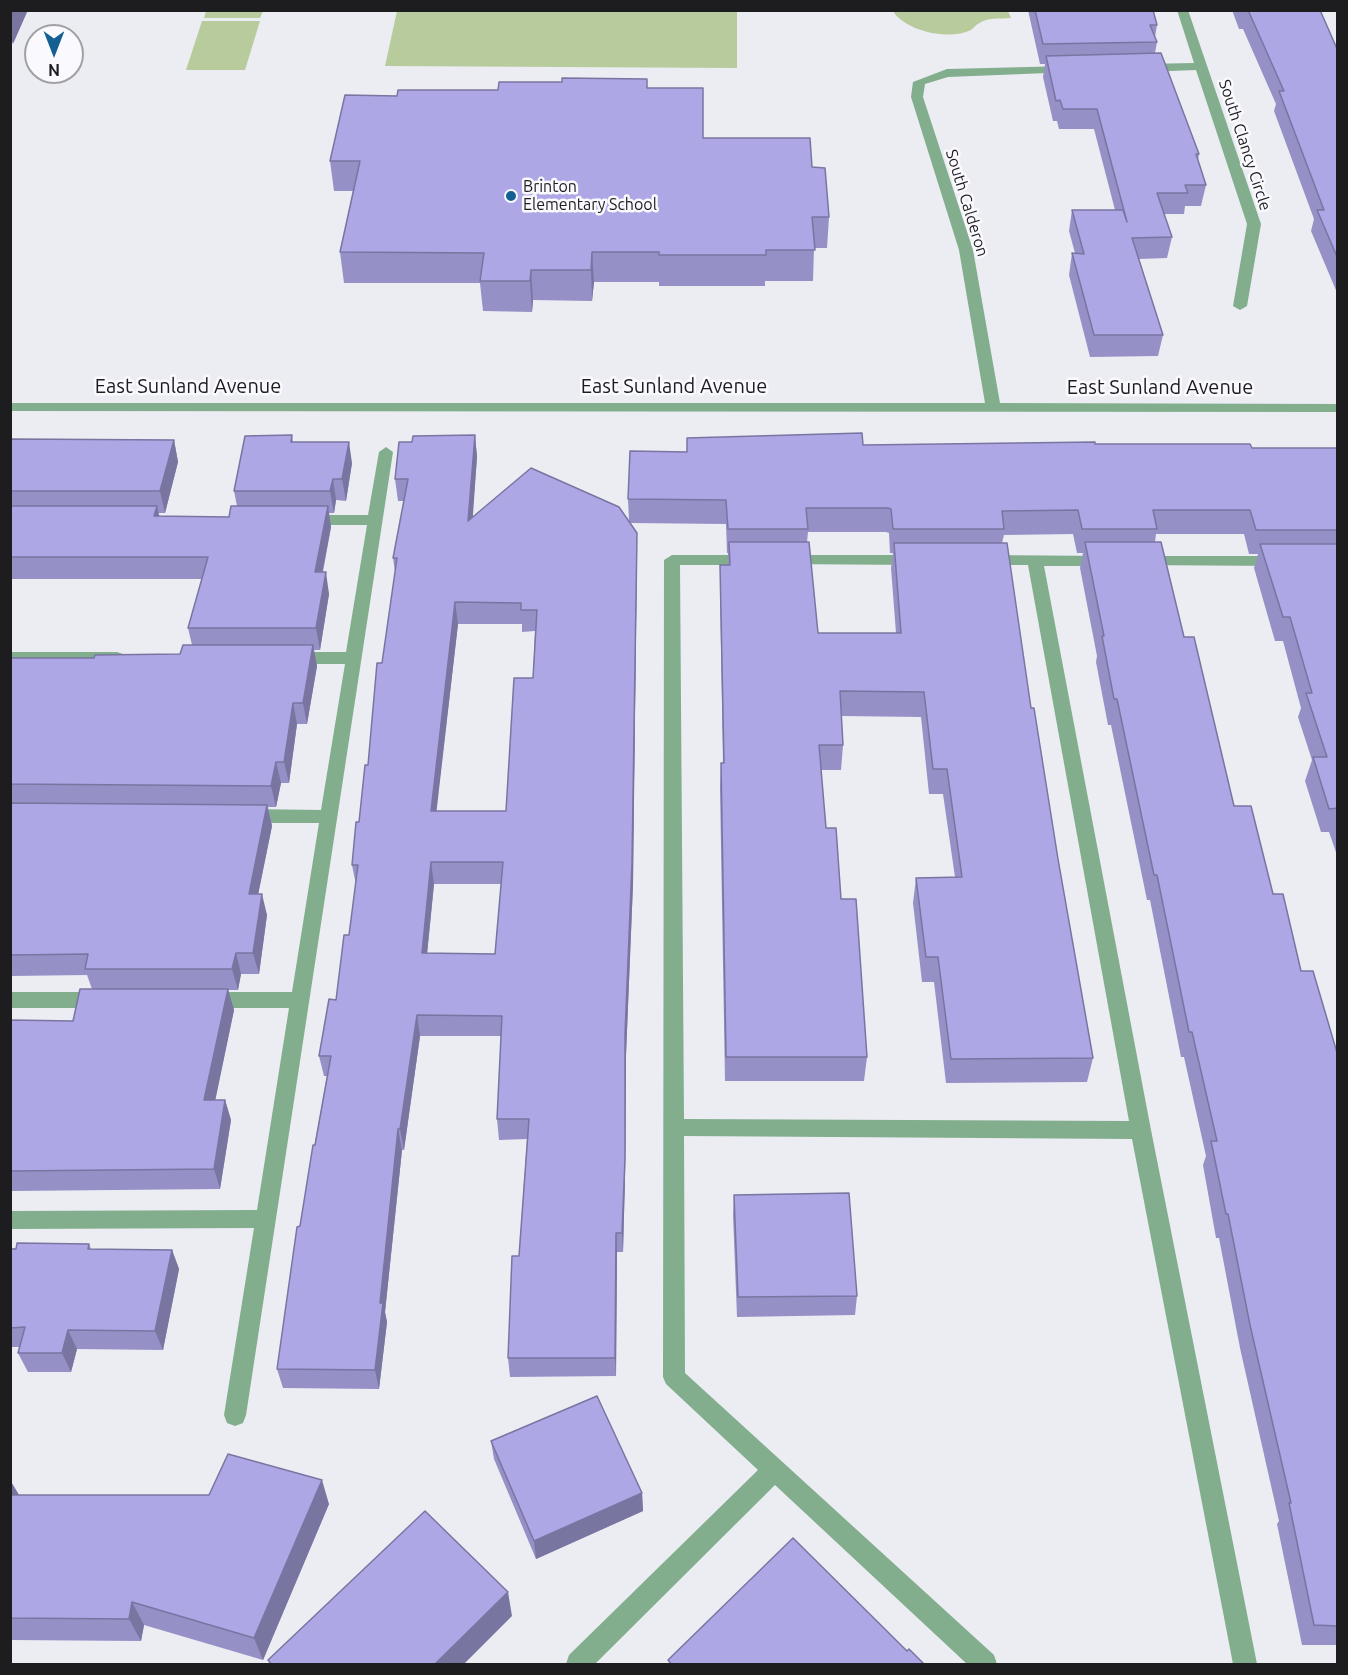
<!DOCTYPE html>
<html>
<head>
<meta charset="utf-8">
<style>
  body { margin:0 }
  #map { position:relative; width:1348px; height:1675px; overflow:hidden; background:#ececf3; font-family:Ubuntu,sans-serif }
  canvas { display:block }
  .frame { position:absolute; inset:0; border:12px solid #1d1d20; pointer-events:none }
  .north { position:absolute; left:24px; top:24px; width:60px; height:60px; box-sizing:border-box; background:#f9f9fe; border:2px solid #a1a1a5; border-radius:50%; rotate:180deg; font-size:16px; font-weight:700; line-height:24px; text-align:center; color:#1d1d20 }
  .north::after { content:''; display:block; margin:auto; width:21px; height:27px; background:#156093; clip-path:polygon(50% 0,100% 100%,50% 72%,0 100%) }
</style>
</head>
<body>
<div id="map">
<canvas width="1348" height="1675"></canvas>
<div class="frame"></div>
<div class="north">N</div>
</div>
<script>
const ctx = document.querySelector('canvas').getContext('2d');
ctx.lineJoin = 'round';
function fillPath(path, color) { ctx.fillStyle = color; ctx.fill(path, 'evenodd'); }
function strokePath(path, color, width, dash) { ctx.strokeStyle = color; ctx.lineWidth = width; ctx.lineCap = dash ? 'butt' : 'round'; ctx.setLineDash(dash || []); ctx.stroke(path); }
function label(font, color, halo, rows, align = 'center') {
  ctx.font = font + ' Ubuntu,sans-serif'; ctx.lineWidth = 5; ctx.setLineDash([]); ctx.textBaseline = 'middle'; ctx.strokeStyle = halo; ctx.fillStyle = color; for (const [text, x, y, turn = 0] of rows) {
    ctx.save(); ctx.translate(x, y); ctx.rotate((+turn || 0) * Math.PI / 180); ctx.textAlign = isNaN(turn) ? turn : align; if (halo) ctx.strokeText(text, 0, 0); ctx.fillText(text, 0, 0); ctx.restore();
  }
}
fillPath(new Path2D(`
  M206 11V10L263 11 260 18H204Z
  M397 11H737V68L385 66Z
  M893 11H1008L1011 18C1000 19 987 17 978 24 977 24 972 29 971 30 949 41 905 31 893 11Z
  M202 21H260L245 70H186Z`), '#b8cb9d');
fillPath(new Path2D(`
  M386 447 393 452 246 1415 243 1423 235 1426 227 1423 224 1415 254 1228 10 1229V1211L257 1210 289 1008H206L199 1005 196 1000 199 995 206 992H292L319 823H246L240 821 237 816 240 811 246 809 321 810 345 664H291L285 662 283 658 285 654 291 652H346L367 525H305L297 520 305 515H368L379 452Z
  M672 555H751L759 560 751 565H680L684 1119 1129 1121 1028 565H985L977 560 985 555 1105 556 1113 561 1105 566H1044L1151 1130 1257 1664H1233L1132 1139 684 1136 685 1373 994 1655 997 1664H967L775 1485 595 1664H566L569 1655 758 1470 666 1384 663 1377 664 560Z
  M787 555H916L924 560 916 565 781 564 779 560Z
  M1141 556H1279L1287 561 1279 566 1135 565 1133 561Z
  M10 652H117L123 654 125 658 123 662 117 664H10Z
  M10 992H101L108 995 111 1000 108 1005 101 1008H10Z`), '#82ae8d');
fillPath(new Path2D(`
  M1177 10H1188L1261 224 1247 306 1240 310 1233 306 1247 224 1196 70 1144 72 1138 68 1144 64 1194 63Z
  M1069 66 1075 70 1073 72 948 77 925 84 923 97 973 250 1000 403 1338 404V412L10 411V403H985L959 250 911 97 913 82 947 69Z`), '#82ae8d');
fillPath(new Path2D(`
  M1028 10H1153L1157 25 1155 37 1157 42 1155 53 1199 154 1198 160 1206 185 1201 206H1185L1184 214H1164L1172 237 1167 258 1139 259 1163 335 1158 356 1090 357 1069 275 1072 253H1075L1069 231 1072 210H1115L1094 129H1059L1057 121H1053L1043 77 1045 64H1040Z
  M1232 10H1320L1338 51V295L1311 231 1314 219 1274 111 1276 104 1243 29H1239Z
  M647 88 703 138 812 167 829 217 827 248H814L813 281H765V286H659V282H594L592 301 533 300 532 312 483 311 480 283H344L340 252 353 191H334L330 161 397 96 498 90Z
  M292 435 293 442 352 463 346 501 336 500 334 513H329L331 527 323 572 329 594 320 650H314L317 666 307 724H297L289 783H281L276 807H268L272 826 258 894 267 915 259 974H241L238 990H228L234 1010 215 1100H225L231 1120 220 1189 10 1191V1020L73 1021 92 989 87 975 10 976V658H94L180 654 192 645 188 628 202 579H10V439L174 440 178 462 165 513H158L159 516 229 517 237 506 234 491Z
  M475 435 477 457 472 518 629 521 628 499 687 452 863 445 1095 444 1252 448H1338V858L1329 832H1321L1305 781 1312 760 1298 717 1301 708 1283 641H1275L1254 568 1258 554H1249L1244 534H1156L1155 542 1184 637 1234 806 1273 894 1301 971 1338 1056V1645H1302L1277 1524 1279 1521 1240 1348 1219 1238H1216L1203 1165 1206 1156 1184 1057H1181L1150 900H1147L1111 725H1108L1096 662 1097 656 1080 568 1083 553H1077L1073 534 1004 535 1002 543 1031 708 1093 1058 1087 1082 946 1083 934 982H922L913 903 916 878 955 877 943 794H929L921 717 841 716 843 745 841 770H821L826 828 841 899 867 1057 864 1081H725L720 788 721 763H723L720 590V565H728V553H727L726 524 630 523 637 554 633 884 626 1055 625 1178 623 1252H617L616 1376 510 1377 508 1358 519 1256 527 1139 499 1140 497 1119 501 1036H420L404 1150H402L385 1312 387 1322 379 1389 283 1388 277 1369 300 1226 327 1076H324L319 1056 336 1000 349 935 356 885 352 865 368 765 395 572 393 558 404 501H398L395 479 412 442ZM808 532H886L889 533 890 553H893L891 568 896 633H818L807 542ZM458 624H522V632L535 631 533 678 506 811H436ZM434 884H501L495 954 427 953Z
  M734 1195 857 1296 855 1315 737 1317 733 1215Z
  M89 1244 91 1249 172 1250 179 1269 163 1350 77 1349 71 1372H28L18 1353 20 1347H10V1249Z
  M491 1441 642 1493 643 1511 536 1559 494 1459Z
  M10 1480 19 1495 329 1504 263 1660 144 1625 141 1641 10 1640Z`), '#9590c6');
fillPath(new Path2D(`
  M10 10H28L13 44 10 36Z
  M592 252 594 282 592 301 591 270Z
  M531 270 533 300 532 312 530 281Z
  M475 435 477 457 471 543 468 521Z
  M174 440 178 462 165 513 160 491Z
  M349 442 352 463 346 501 342 479Z
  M333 479 336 500 334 513 330 491Z
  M157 506 162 527 154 516Z
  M328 506 331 527 318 594 315 572Z
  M637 533 633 884 626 1055 625 1178 623 1252 622 1233 625 1034Z
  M326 572 329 594 320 650 316 628Z
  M455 602 458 624 434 833 431 811Z
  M313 645 317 666 307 724 303 703Z
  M293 703 297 724 289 783 284 762Z
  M276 762 281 783 276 807 271 786Z
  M267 805 272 826 254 915 249 894Z
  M431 862 434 884 425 975 422 953Z
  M262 894 267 915 259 974 253 953Z
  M236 953 241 974 238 990 232 969Z
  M228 989 234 1010 211 1121 204 1100Z
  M417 1015 420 1036 404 1150 400 1129Z
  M225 1100 231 1120 220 1189 214 1169Z
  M398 1129 402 1150 385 1312 387 1322 379 1389 375 1370 380 1303Z
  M616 1233 617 1252 616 1376 615 1358Z
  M172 1250 179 1269 163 1350 155 1331Z
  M68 1330 77 1349 71 1372 62 1353Z
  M10 1480 22 1500 10 1507Z
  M322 1480 329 1504 263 1660 254 1638Z
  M642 1493 643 1511 536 1559 534 1541Z
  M508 1592 512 1616 463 1665H434Z
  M132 1602 144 1625 141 1641 129 1619Z`), '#7975a1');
const building = new Path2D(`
  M1035 10H1153L1157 25H1150L1157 42 1043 44Z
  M1248 10H1320L1338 51V259L1317 210H1324L1279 91H1284Z
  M1161 53 1199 154H1196L1206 185H1185L1188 193H1157L1172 237 1132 238 1163 335H1094L1072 253 1084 254 1072 210H1123L1127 222 1097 109H1063L1060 100 1056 101 1046 56Z
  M562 78 647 79V88H703V138H810L812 167 825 168 829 217H812L815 250H766V255H659V252H592L591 270H531L530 281H480L484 253 340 252 360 161H330L345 95 397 96 398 90H498L499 82H562Z
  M862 433 863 445 1095 442V444H1250L1252 448H1338V530H1256L1250 510H1153L1157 529H1082L1078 510 1002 511 1004 529H893L891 509 888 508H806L808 529H728L726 500 628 499 630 451 687 452V438Z
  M292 435 291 442H349L342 479H333L330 491H234L245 436Z
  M475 435 468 521 531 468 619 507 637 533 632 863 625 1034V1158L622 1233H616L615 1358H508L512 1256H519L529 1119H497L502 1016 417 1015 400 1129H398L380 1303H383L375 1370 277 1369 297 1227 300 1226 313 1145H315L331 1056H319L329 999 336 1000 344 935H349L358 865H352L356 822H359L365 765H368L377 663H382L397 558H393L408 479H395L399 442H412L413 436ZM455 602 521 603V610H537L533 678H514L506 811H431ZM431 862H503L495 954 422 953Z
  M10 439 174 440 160 491H10Z
  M10 506H157L154 516 229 517 231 506H328L315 572H326L316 628H188L208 557H10Z
  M729 542H809L818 633H901L894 543H1007L1031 708H1034L1058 859 1093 1058 951 1059 938 957H926L916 878 962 877 947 769H933L924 692 840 691 843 745H819L826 828H836L841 899H856L867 1057H726L721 763H724L720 565H730Z
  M1085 542H1161L1184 637H1194L1234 806H1251L1273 894H1283L1301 971H1313L1338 1056V1626L1314 1625 1289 1503H1291L1250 1325 1228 1214H1226L1211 1141H1217L1192 1032H1189L1157 875H1154L1117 699H1114L1102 636H1104Z
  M1260 544H1338V808L1329 809 1313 757H1327L1306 693H1312L1290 617H1283Z
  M183 645H313L303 703H293L284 762H276L271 786 10 784V658H94L95 655 180 654Z
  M10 803 267 805 249 894H262L253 953H236L232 969H85L88 954 10 955Z
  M80 989H228L204 1100H225L214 1169 10 1171V1020L73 1021Z
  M849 1193 857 1296 738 1297 734 1195Z
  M17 1243 89 1244 88 1249 172 1250 155 1331 68 1330 62 1353H18L25 1327 10 1328V1249H16Z
  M597 1396 642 1493 534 1541 491 1441Z
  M228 1454 322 1480 254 1638 132 1602 129 1619 10 1618V1495H209Z
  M425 1511 508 1592 434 1665H272L268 1660Z
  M793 1538 907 1651 909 1649 925 1665H672L668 1660Z`);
fillPath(building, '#ada7e6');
strokePath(building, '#7975a1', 1.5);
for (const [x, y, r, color] of [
  [511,196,6,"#156093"]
]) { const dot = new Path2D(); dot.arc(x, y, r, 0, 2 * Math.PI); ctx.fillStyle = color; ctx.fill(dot); strokePath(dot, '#f9f9fe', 2); }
label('16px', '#1d1d20', '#f9f9fe', [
  ["South Clancy Circle",1245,145,72],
  ["South Calderon",967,203,73]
]);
label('16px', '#1d1d20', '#f9f9fe', [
  ["Brinton",523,187],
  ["Elementary School",523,205]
], 'left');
label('20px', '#1d1d20', '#f9f9fe', [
  ["East Sunland Avenue",188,386],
  ["East Sunland Avenue",674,386],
  ["East Sunland Avenue",1160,387]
]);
</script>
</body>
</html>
